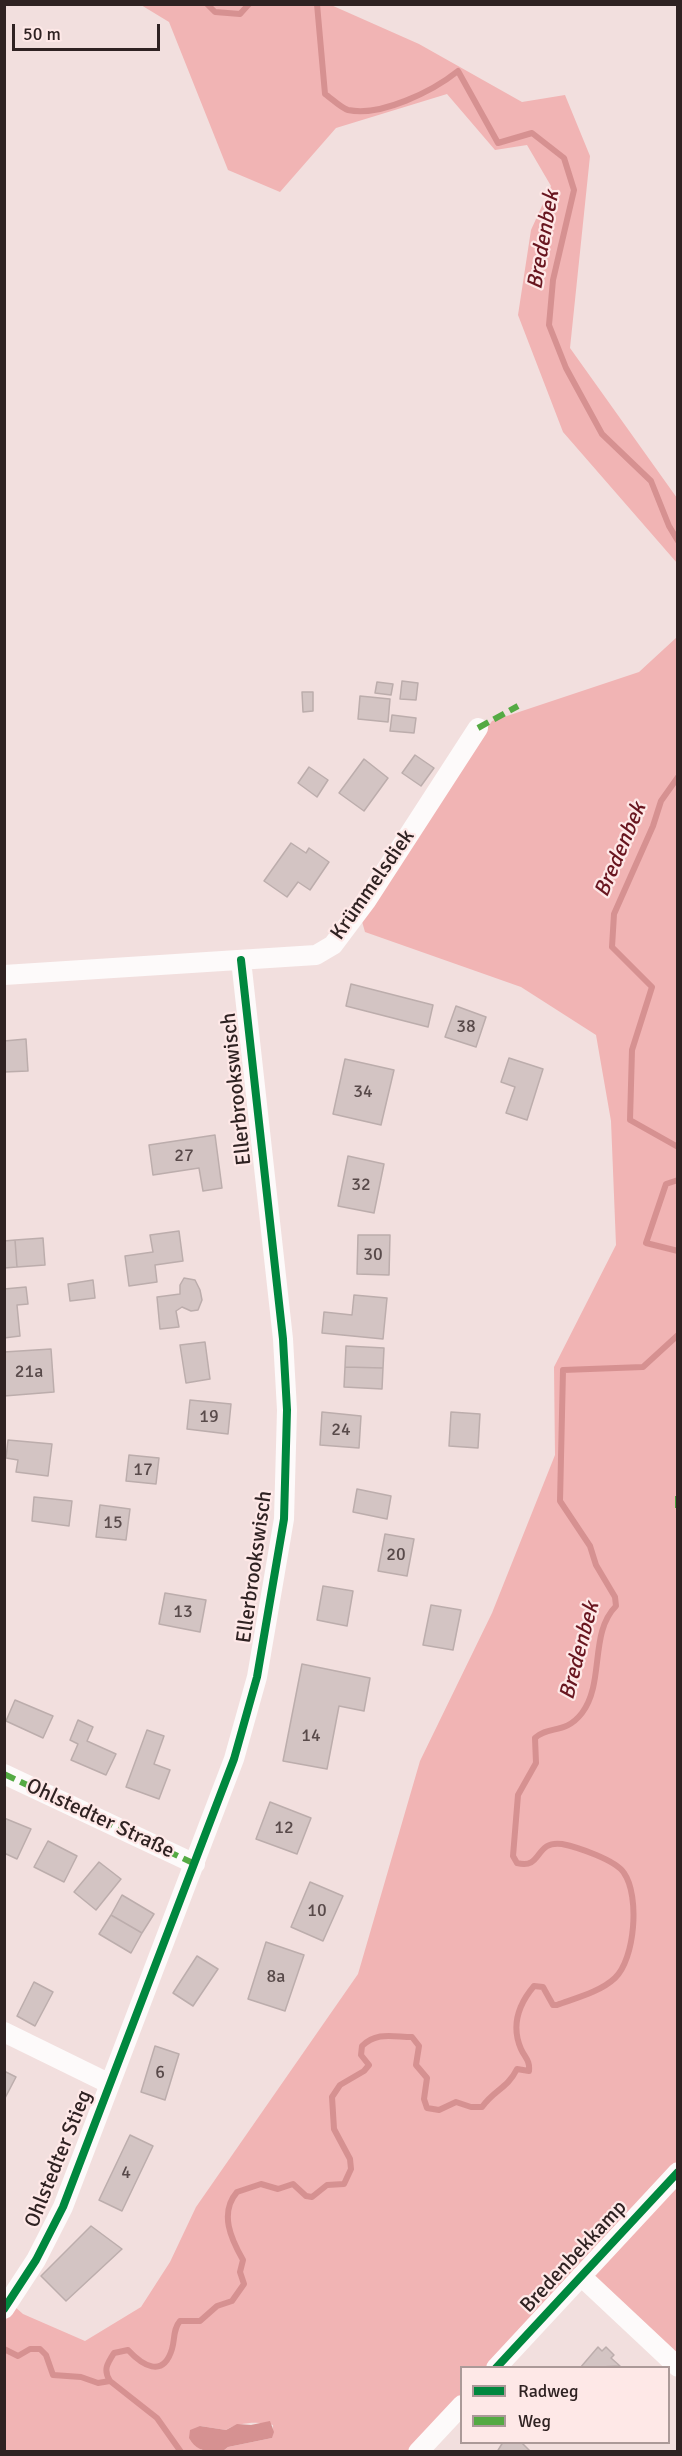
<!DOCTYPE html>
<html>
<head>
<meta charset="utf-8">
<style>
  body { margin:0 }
  #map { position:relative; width:682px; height:2456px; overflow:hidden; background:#f2dfde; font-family:Signika,sans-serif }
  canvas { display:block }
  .frame { position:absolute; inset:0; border:6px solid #2f2222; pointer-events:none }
  .legend { position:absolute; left:460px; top:2366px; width:210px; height:78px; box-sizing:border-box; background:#fee8e7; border:2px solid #ab9998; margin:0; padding:8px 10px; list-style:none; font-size:18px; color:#2f2222 }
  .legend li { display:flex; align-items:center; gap:12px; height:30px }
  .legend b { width:30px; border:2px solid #ab9998 }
  .scale { position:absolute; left:12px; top:24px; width:148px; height:27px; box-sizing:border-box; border:3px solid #2f2222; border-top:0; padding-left:8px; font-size:18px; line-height:21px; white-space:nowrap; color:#2f2222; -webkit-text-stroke:4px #fee8e7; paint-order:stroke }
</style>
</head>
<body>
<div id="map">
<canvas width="682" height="2456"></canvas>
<div class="frame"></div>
<ul class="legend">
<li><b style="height:8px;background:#00873e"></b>Radweg</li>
<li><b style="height:8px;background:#54aa43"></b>Weg</li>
</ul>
<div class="scale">50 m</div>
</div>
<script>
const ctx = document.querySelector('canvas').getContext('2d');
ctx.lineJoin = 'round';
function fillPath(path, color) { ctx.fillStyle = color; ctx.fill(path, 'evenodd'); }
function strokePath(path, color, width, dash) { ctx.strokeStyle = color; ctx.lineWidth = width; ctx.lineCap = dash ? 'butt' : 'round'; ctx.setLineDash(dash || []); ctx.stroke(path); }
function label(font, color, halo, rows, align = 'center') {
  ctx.font = font + ' Signika,sans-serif'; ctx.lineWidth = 4.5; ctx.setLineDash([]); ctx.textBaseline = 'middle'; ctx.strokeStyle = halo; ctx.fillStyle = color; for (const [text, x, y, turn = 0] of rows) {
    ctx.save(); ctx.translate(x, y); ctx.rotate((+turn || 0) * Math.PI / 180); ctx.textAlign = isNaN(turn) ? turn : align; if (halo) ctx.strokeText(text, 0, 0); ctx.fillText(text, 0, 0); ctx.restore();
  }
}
fillPath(new Path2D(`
  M141 5H331L419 44 522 102 565 95 590 156 570 348 677 498V563L563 432 518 315 531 230 551 186 527 145 495 150 447 94 336 128 280 192 228 170 169 22Z
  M677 637V2365L581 2277 496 2367 462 2368 461 2405 418 2451H223L228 2447 272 2438 273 2425C261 2421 237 2422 226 2430L200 2426 198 2446 203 2451H5L4 2297 23 2314 85 2341 141 2307 170 2262 196 2207 358 1974 420 1761 492 1613 555 1455 554 1367 616 1245 611 1121 596 1035 521 987 365 932 361 918 492 721 639 672Z`), '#f1b4b4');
fillPath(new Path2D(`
  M270 2421 274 2432 272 2438 228 2447 223 2451C207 2452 197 2452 189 2438L190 2430 200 2426 226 2430 237 2424 251 2425Z`), '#d69191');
strokePath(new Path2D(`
  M207 4 215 12 240 14 249 4
  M317 4 325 94C331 98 341 108 348 110 381 117 433 91 458 71L498 143 532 133 564 158 574 190 553 280 549 325 566 368 602 434 651 481 669 526 678 541
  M678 777 661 801 653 826 614 914 612 947 652 987 632 1050 630 1120 678 1147
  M678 1180 666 1184 646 1243 678 1251
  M4 2349 18 2356 30 2349H40L46 2355 53 2375 81 2377 98 2383 110 2381
  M181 2452 157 2418 110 2381C103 2370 107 2364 114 2353L128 2350C142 2365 163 2379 172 2349 175 2339 173 2329 180 2321H200L217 2306 232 2301 244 2284 240 2272 243 2260C231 2239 219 2213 237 2192L261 2184 278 2189 293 2184 306 2196 312 2197 327 2185 344 2184 351 2169 350 2159 334 2129 332 2097 340 2085 364 2071 369 2065 361 2055 362 2046C377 2031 394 2037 412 2037L419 2046 416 2065 427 2078 424 2099 427 2108 439 2110 456 2102 471 2107H482C495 2089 507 2089 517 2069L529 2071C530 2060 525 2058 521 2049 511 2026 518 2005 534 1986L543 1987 553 2005H557C576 1998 600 1992 615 1978 635 1959 640 1896 624 1873 616 1860 577 1847 562 1844 534 1840 543 1870 517 1863L513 1856 518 1795 536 1763 535 1738C549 1725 565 1735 582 1713 605 1682 589 1633 616 1606L615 1597 596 1565 590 1546 560 1501 563 1370 643 1367 678 1335`), '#d69191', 6);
const building = new Path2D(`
  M402 681 418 683 416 700 400 699Z
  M377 682 393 684 391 695 375 693Z
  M302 692H313V711L303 712Z
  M360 696 390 699 388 722 358 719Z
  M392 715 416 718 414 733 390 731Z
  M415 755 434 768 421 786 402 773Z
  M364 759 388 778 364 811 339 793Z
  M309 767 328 780 317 797 298 783Z
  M291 843 306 853 309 848 329 862 310 890 298 882 287 897 264 881Z
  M351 984 433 1005 428 1027 346 1006Z
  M456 1006 486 1017 476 1047 445 1037Z
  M26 1039 28 1071 4 1072V1041Z
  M509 1058 543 1069 527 1120 506 1113 515 1087 501 1082Z
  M345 1059 394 1070 381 1125 333 1114Z
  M215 1135 222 1188 203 1191 199 1168 153 1175 149 1145Z
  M348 1156 384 1164 374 1213 338 1206Z
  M179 1231 183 1261 155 1265 157 1282 129 1286 125 1256 153 1252 150 1235Z
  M358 1235H390L389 1275 357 1274Z
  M43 1238 45 1265 17 1267 15 1240Z
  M15 1240 17 1267 4 1268V1241Z
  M184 1278 195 1280 200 1290 202 1300 198 1310 191 1311 182 1307 176 1311 179 1327 160 1329 157 1297 180 1294V1285Z
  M93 1280 95 1298 70 1301 68 1284Z
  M26 1287 28 1304 17 1305 20 1336 4 1338V1289Z
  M354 1295 387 1298 383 1339 322 1333 324 1312 352 1315Z
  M205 1342 210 1379 186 1383 180 1345Z
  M346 1346 384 1348 383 1368 345 1367Z
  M51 1349 54 1392 4 1396V1352Z
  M345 1367 383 1368 382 1389 344 1387Z
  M190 1400 231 1404 228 1434 187 1429Z
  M322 1412 361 1416 359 1448 320 1445Z
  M451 1412 480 1414 478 1448 449 1446Z
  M8 1440 52 1444 48 1476 16 1472 18 1460 6 1458Z
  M129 1455 159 1458 156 1484 126 1481Z
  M357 1489 391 1496 387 1519 353 1512Z
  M34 1497 72 1501 69 1526 32 1521Z
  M100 1505 130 1509 126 1540 96 1537Z
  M385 1534 414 1539 407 1576 378 1571Z
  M323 1586 353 1591 347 1626 317 1620Z
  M165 1593 206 1600 200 1632 159 1624Z
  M431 1605 461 1610 453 1650 423 1645Z
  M302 1664 370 1678 364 1711 339 1706 327 1769 283 1761Z
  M15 1700 53 1716 43 1738 6 1721Z
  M78 1720 93 1727 87 1741 116 1754 106 1775 71 1760 78 1744 70 1740Z
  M147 1730 164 1736 154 1764 170 1770 159 1799 126 1787Z
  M270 1802 311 1818 297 1854 256 1839Z
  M4 1818 31 1829 17 1859 4 1853Z
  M48 1841 77 1856 64 1882 34 1867Z
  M99 1862 121 1879 96 1910 74 1892Z
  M310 1882 343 1896 323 1941 291 1927Z
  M122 1895 154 1914 142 1933 111 1915Z
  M111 1915 142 1933 131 1953 99 1934Z
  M266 1942 304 1955 285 2011 248 1999Z
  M197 1956 218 1969 193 2006 173 1993Z
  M34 1982 53 1992 35 2026 17 2016Z
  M155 2046 179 2054 165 2100 141 2092Z
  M4 2071 16 2077 4 2100Z
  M130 2135 153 2146 122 2211 99 2200Z
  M91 2226 122 2249 66 2301 41 2276Z
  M598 2347 602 2351 606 2347 614 2355 611 2358 620 2366 580 2368Z
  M503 2442H521L531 2452H497Z`);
fillPath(building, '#d3c4c3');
strokePath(building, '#bcadac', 1.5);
strokePath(new Path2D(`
  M4 975 316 955 333 945 366 901 478 728
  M4 1774 195 1864
  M4 2032 108 2083
  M581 2276 678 2367
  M4 2309 36 2260 63 2207 234 1759 257 1677 284 1519 287 1410 283 1339 241 960
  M496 2368 678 2172
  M418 2452 462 2405`), '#fdfafa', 20);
strokePath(new Path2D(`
  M478 728 518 706
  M678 1496V1508
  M4 1774 195 1864`), '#54aa43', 6, [12, 6]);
strokePath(new Path2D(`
  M4 2309 36 2260 63 2207 234 1759 257 1677 284 1519 287 1410 283 1339 241 960
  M496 2368 678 2172`), '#00873e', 8);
label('18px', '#584a4a', null, [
  ["38",466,1027],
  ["34",363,1092],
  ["27",184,1156],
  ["32",361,1185],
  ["30",373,1255],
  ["21a",29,1372],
  ["19",209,1417],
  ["24",341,1430],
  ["17",143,1470],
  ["15",113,1523],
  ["20",396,1555],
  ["13",183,1612],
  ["14",311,1736],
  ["12",284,1828],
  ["10",317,1911],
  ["8a",276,1977],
  ["6",160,2073],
  ["4",126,2173]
]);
label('21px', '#2f2222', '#fee8e7', [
  ["Krümmelsdiek",373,885,-55],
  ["Ellerbrookswisch",237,1089,-96],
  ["Ellerbrookswisch",255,1567,-82],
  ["Ohlstedter Straße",100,1819,25],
  ["Ohlstedter Stieg",59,2159,-68],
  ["Bredenbekkamp",574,2257,-47]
]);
label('italic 22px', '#68151f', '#fee8e7', [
  ["Bredenbek",544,240,-80],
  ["Bredenbek",621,850,-67],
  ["Bredenbek",580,1651,-75]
]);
</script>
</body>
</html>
